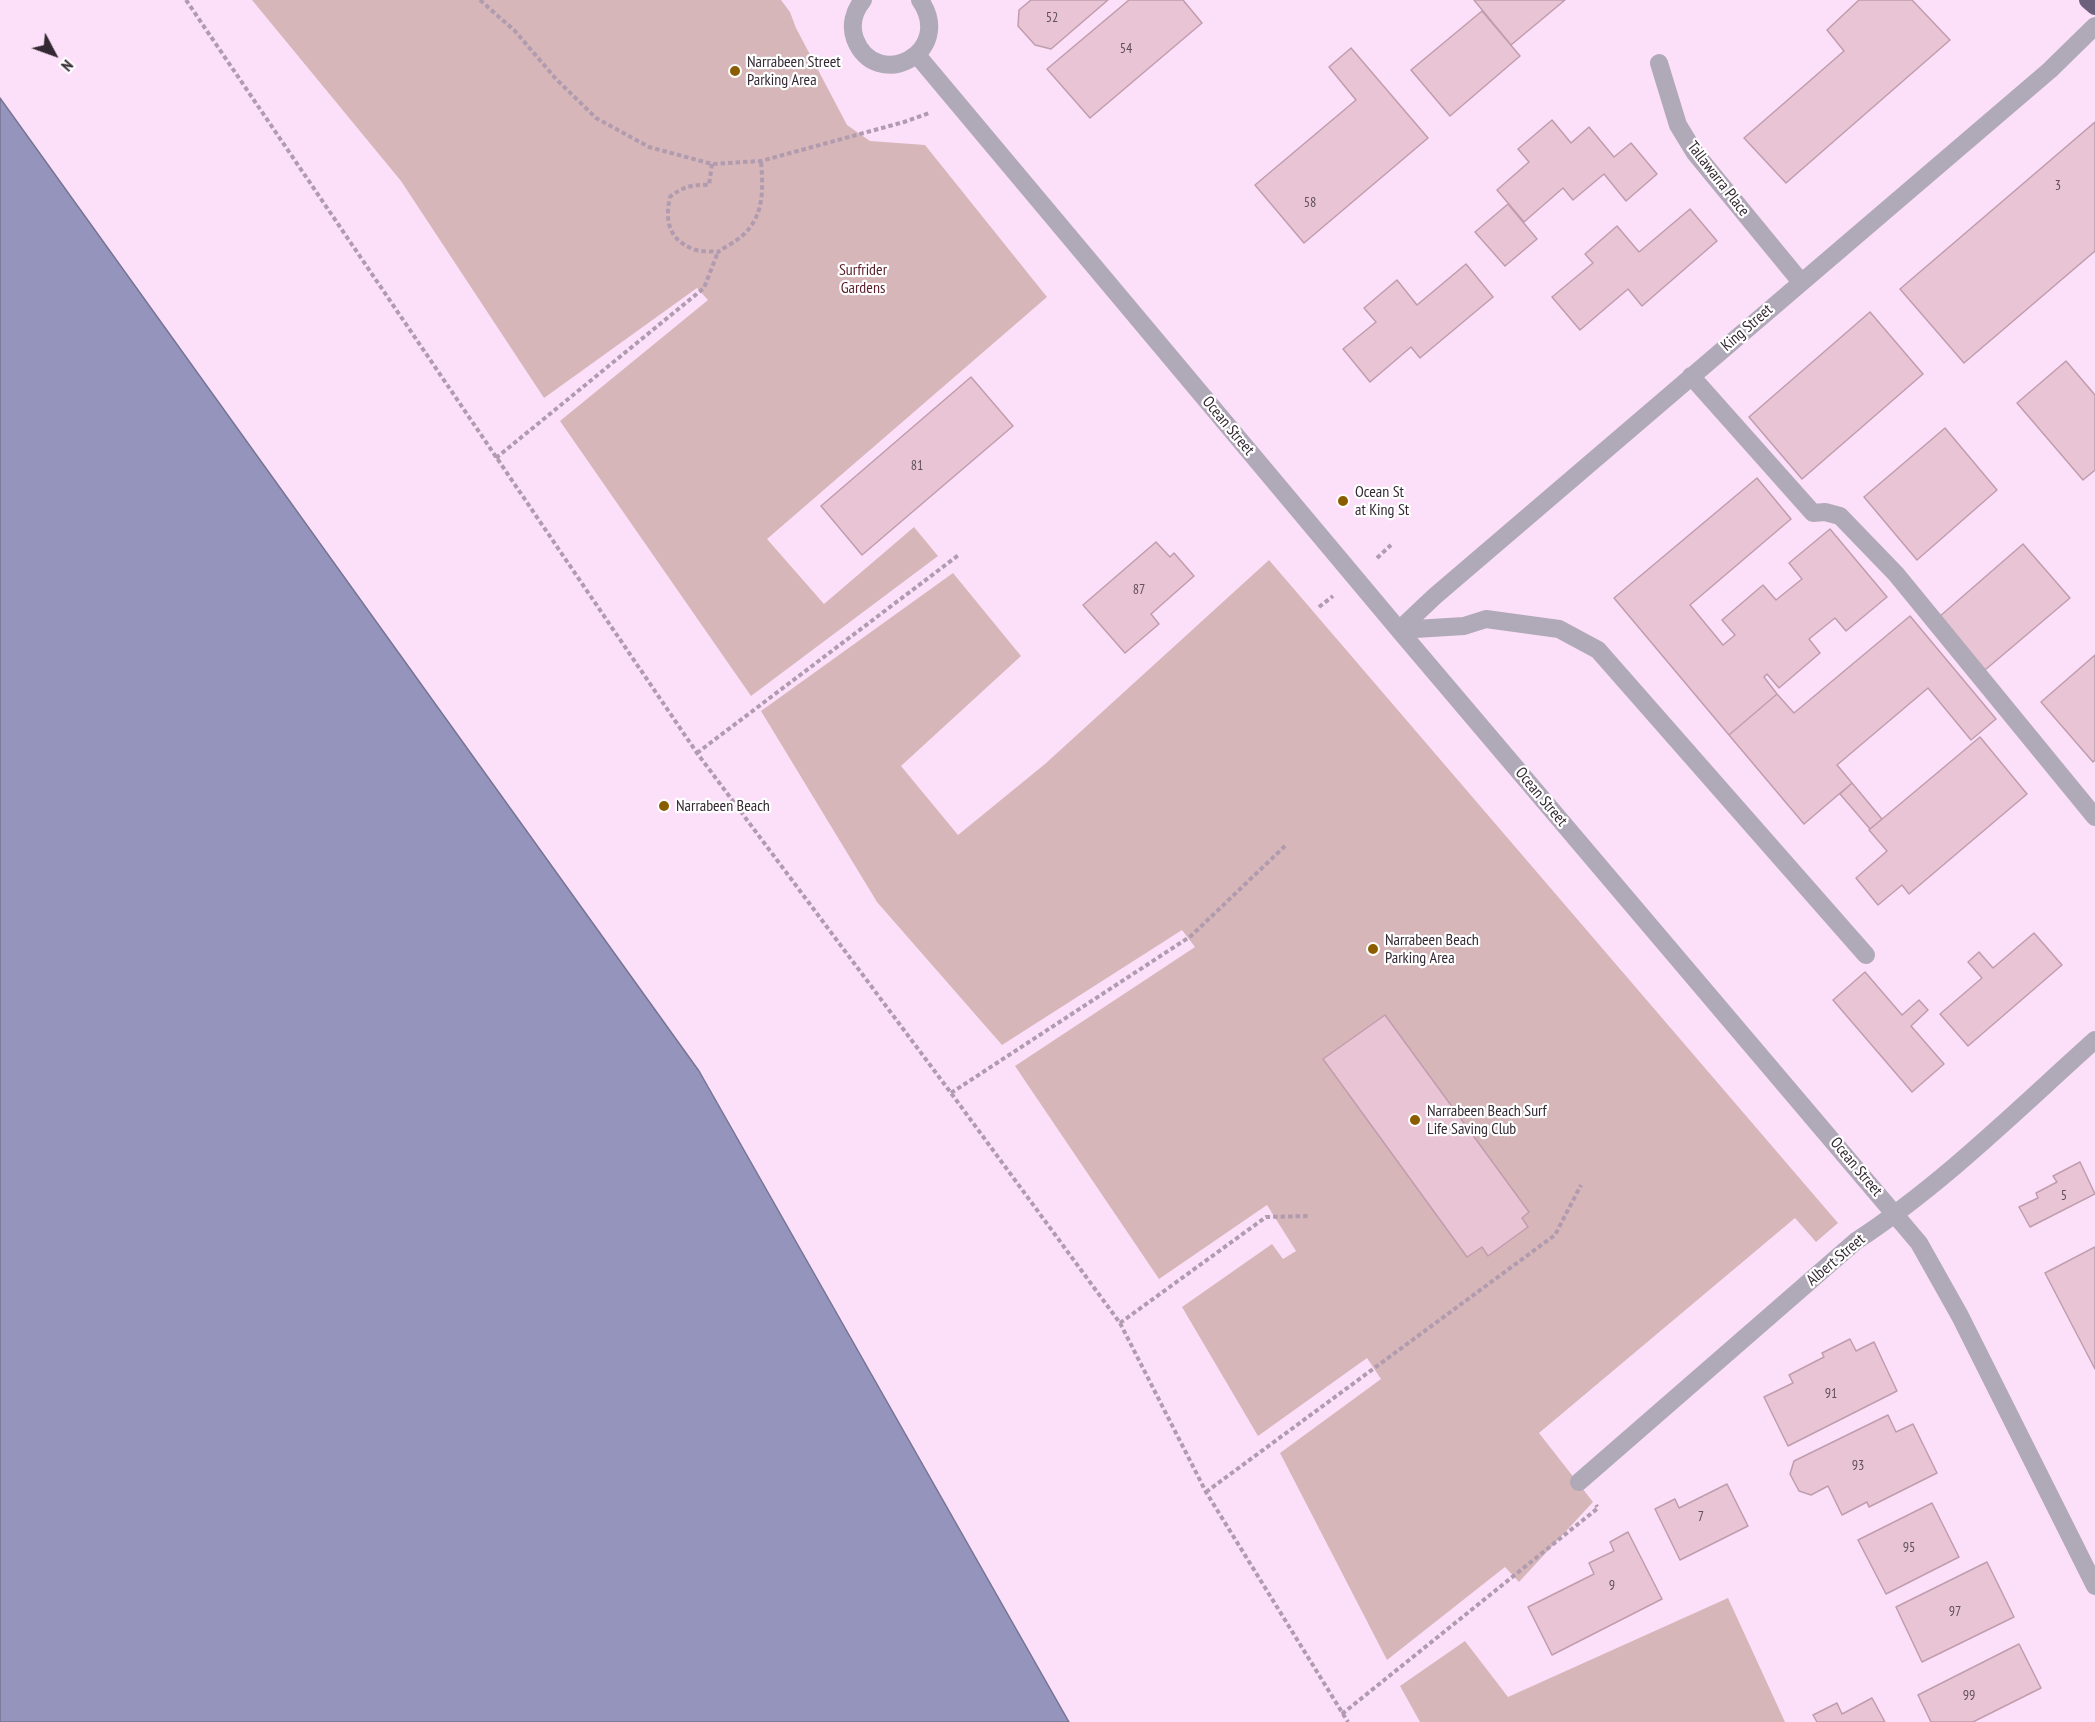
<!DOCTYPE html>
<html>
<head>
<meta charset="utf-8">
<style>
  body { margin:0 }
  #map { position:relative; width:2095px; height:1722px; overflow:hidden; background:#fce0fa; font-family:"PT Sans Narrow",sans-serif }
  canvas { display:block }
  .north { position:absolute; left:24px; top:24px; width:60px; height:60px; -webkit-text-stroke:4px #fff; paint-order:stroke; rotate:131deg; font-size:16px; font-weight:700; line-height:24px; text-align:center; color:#342933 }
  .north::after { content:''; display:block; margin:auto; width:21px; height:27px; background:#342933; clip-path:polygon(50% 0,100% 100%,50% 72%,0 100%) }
</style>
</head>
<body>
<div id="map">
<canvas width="2095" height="1722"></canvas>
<div class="north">N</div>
</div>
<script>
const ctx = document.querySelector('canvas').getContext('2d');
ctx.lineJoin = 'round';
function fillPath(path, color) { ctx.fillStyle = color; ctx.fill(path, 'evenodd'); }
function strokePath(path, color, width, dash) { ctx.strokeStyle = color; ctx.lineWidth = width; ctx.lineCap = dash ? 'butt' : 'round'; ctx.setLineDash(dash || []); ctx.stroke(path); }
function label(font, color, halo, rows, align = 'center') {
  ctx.font = font + ' "PT Sans Narrow",sans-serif'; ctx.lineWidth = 4.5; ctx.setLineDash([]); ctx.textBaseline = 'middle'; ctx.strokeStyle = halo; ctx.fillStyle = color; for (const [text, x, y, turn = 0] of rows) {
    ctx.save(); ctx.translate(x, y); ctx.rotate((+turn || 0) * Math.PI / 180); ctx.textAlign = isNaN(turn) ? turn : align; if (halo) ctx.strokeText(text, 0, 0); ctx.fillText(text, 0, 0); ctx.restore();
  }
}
fillPath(new Path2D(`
  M252 0H781L790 12 796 28 847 125 870 141 925 145 1047 297 767 539 824 604 914 527 938 556 751 696 560 421 708 300 697 288 544 398 401 181Z
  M1269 560 1838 1223 1816 1242 1795 1218 1539 1433 1593 1502 1519 1582 1505 1567 1387 1660 1280 1453 1381 1379 1367 1358 1258 1436 1182 1307 1272 1244 1283 1259 1296 1251 1267 1205 1159 1279 1015 1066 1195 947 1182 930 1002 1045 877 902 761 711 953 573 1021 656 901 766 958 835 1045 764Z
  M1728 1598 1785 1722H1420L1400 1686 1465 1641 1508 1697Z`), '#d6b6b9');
const water = new Path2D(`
  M0 98 699 1071 1069 1722H0Z`);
fillPath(water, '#9494bc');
strokePath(water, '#777493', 1.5);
const building = new Path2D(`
  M1031 0H1108L1051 49 1035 45 1018 26 1019 10Z
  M1129 0H1183L1202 23 1090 118 1047 69Z
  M1474 0H1565L1511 45Z
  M1859 0H1912L1950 40 1786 183 1744 138 1844 51 1827 30Z
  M1482 11 1520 56 1450 116 1411 70Z
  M1351 48 1428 138 1304 243 1255 185 1356 100 1329 67Z
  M1552 120 1571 143 1589 127 1614 157 1631 143 1657 174 1626 201 1604 174 1573 200 1563 188 1524 222 1497 190 1529 162 1518 149Z
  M2095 122V251L1964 363 1900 289Z
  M1508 204 1537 239 1505 266 1475 232Z
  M1690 209 1717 241 1642 306 1628 289 1580 330 1552 297 1593 263 1585 254 1617 226 1639 252Z
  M1466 264 1493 297 1420 358 1411 347 1370 382 1343 349 1376 322 1364 308 1397 280 1417 305Z
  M1870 312 1923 374 1802 479 1749 417Z
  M2066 361 2095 395V470L2083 480 2017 403Z
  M971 377 1013 426 862 555 821 506Z
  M1945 428 1997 490 1917 560 1864 497Z
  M1757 478 1791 519 1690 605 1723 645 1735 635 1722 620 1763 585 1776 600 1802 579 1789 563 1830 529 1887 597 1846 631 1835 618 1809 639 1820 653 1779 688 1767 674 1764 677 1777 694 1729 735 1614 598Z
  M1156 542 1170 557 1174 553 1194 576 1151 614 1159 624 1125 653 1083 605Z
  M2023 544 2070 598 1985 670 1939 617Z
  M1910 616 1996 719 1971 740 1928 688 1837 765 1852 783 1804 824 1729 735 1777 694 1794 713Z
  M2095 655V760L2093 762 2041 702Z
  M1980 737 2027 794 1909 894 1902 885 1878 905 1856 878 1887 851 1869 830Z
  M1852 783 1882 819 1870 829 1840 794Z
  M2034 933 2062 965 1968 1046 1940 1014 1982 978 1968 962 1979 952 1993 968Z
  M1865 972 1902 1015 1919 1000 1928 1010 1911 1026 1944 1064 1912 1092 1833 1000Z
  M1385 1015 1529 1212 1522 1218 1528 1227 1488 1256 1482 1247 1467 1257 1323 1059Z
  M2080 1162 2095 1194 2030 1227 2019 1207 2038 1198 2036 1193 2057 1182 2053 1176Z
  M2095 1247V1369L2045 1273Z
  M1850 1339 1856 1351 1874 1342 1897 1391 1788 1446 1764 1397 1793 1383 1789 1375 1824 1357 1822 1353Z
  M1888 1415 1896 1432 1913 1424 1937 1473 1869 1507 1867 1502 1842 1515 1828 1486 1811 1495 1799 1491 1790 1474 1794 1461Z
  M1727 1484 1748 1526 1680 1560 1655 1509 1675 1499 1679 1508Z
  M1932 1503 1959 1557 1886 1594 1858 1540Z
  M1628 1532 1662 1599 1552 1655 1528 1607 1594 1574 1589 1563 1614 1551 1610 1542Z
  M1987 1562 2014 1617 1922 1662 1896 1607Z
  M2019 1644 2041 1688 1973 1722H1931L1918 1695Z
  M1872 1698 1885 1722H1817L1813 1715 1837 1703 1842 1714Z`);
fillPath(building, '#e9c4d4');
strokePath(building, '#c09dad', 1.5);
strokePath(new Path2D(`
  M186 0 697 753 951 1093 1120 1323 1206 1492 1348 1722
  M480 0 515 31 556 79 596 118 649 147 712 164 761 161 904 122 929 113
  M712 164 709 185C693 184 682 187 670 197 665 220 668 239 693 249 700 252 710 251 718 252 725 247 735 242 742 236 765 216 763 188 761 161
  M496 458 704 288 718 252
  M1377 558 1391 545
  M1319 607 1333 596
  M697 753 960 554
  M951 1093 1191 936 1286 845
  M1120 1323 1266 1217 1310 1216
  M1206 1492 1555 1235 1581 1185
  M1342 1714 1598 1508 1596 1505`), '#b09baf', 4, [4.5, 3]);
strokePath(new Path2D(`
  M863 0C854 11 850 25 855 39 876 93 956 53 920 0
  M917 55 1399 630 1919 1243 1960 1316 2095 1586
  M1659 63 1678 125 1695 153 1801 282
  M1691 376 1813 513 1825 512 1840 516 1896 574 2095 817
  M1399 630 1435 596 2050 70 2095 26
  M1399 630 1464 626 1486 619 1559 629 1598 650 1866 955
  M1579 1482 1856 1241C1943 1184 2018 1109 2095 1040`), '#b0a9b7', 18);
strokePath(new Path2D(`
  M2088 0 2095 6`), '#6d607c', 18);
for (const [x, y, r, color] of [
  [735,71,6,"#8a5e00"],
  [1343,501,6,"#8a5e00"],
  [664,806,6,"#8a5e00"],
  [1373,949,6,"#8a5e00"],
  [1415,1120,6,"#8a5e00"]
]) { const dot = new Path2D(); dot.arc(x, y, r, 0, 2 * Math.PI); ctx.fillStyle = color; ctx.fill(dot); strokePath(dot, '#fff', 2); }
label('14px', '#61505b', null, [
  ["52",1052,18],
  ["54",1126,49],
  ["3",2058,186],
  ["58",1310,203],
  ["81",917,466],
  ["87",1139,590],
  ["5",2064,1196],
  ["91",1831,1394],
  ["93",1858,1466],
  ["7",1701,1517],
  ["95",1909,1548],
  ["9",1612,1586],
  ["97",1955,1612],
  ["99",1969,1696]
]);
label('16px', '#342933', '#fff', [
  ["Narrabeen Street",747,62],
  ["Parking Area",747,80],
  ["Ocean St",1355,492],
  ["at King St",1355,510],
  ["Narrabeen Beach",676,806],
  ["Narrabeen Beach",1385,940],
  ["Parking Area",1385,958],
  ["Narrabeen Beach Surf",1427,1111],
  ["Life Saving Club",1427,1129]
], 'left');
label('16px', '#342933', '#fff', [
  ["Tallawarra Place",1718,179,52],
  ["King Street",1747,328,-41],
  ["Ocean Street",1228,426,50],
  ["Ocean Street",1541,797,50],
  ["Ocean Street",1856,1167,50],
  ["Albert Street",1836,1260,-40]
]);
label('16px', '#5b1e2a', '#fff', [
  ["Surfrider",863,270],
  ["Gardens",863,288]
]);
</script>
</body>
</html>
